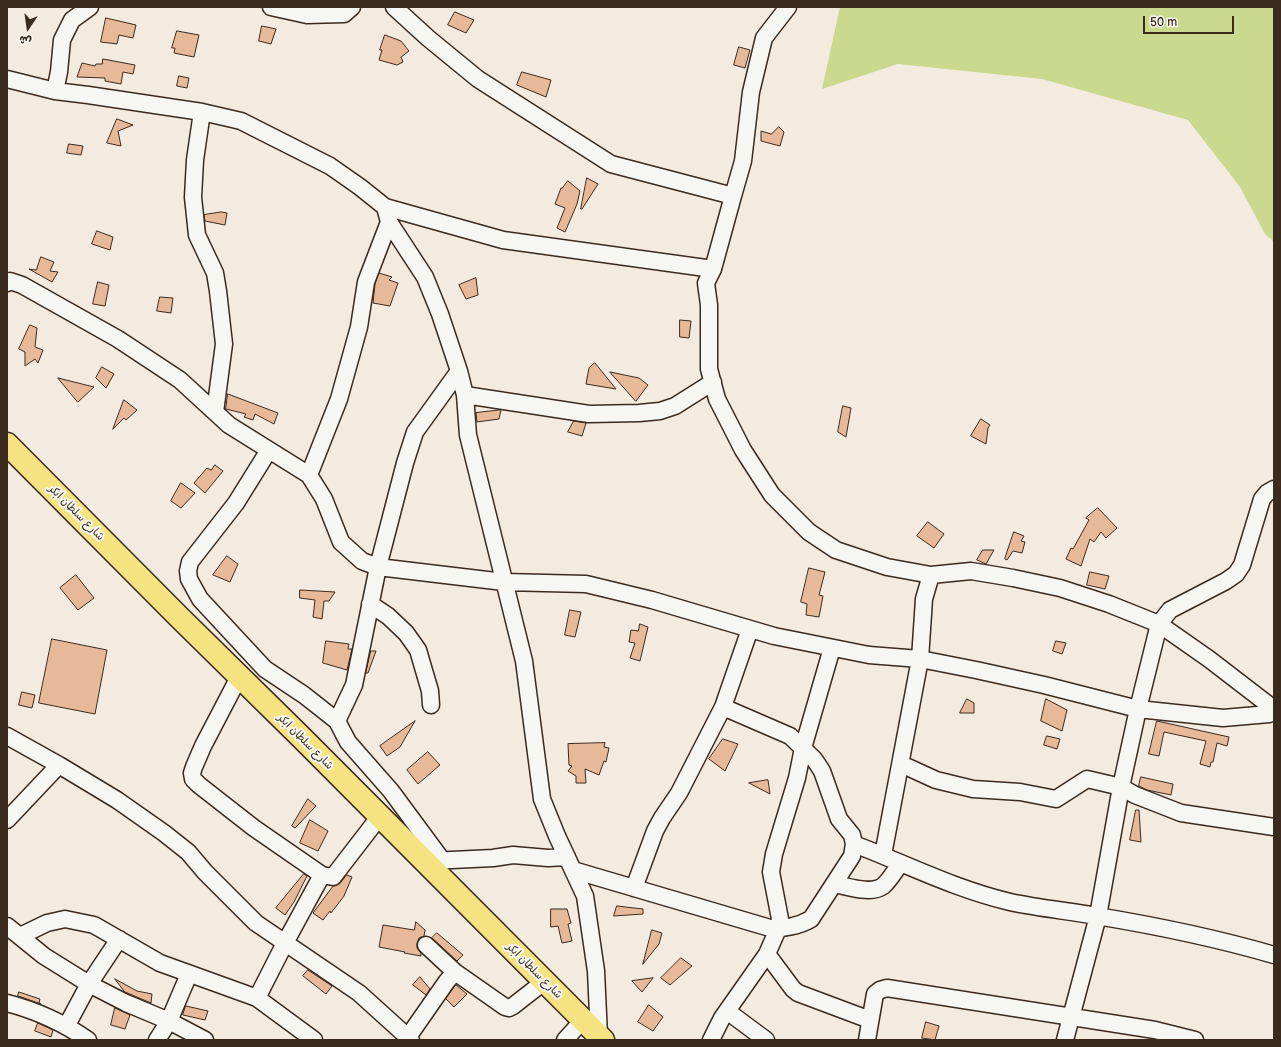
<!DOCTYPE html>
<html>
<head>
<meta charset="utf-8">
<style>
  body { margin:0 }
  #map { position:relative; width:1281px; height:1047px; overflow:hidden; background:#f3eae0; font-family:"Balsamiq Sans","Playpen Sans Arabic",sans-serif }
  canvas { display:block }
  .frame { position:absolute; inset:0; border:8px solid #3b2a1e; pointer-events:none }
  .north { position:absolute; left:8px; top:8px; width:40px; height:40px; -webkit-text-stroke:3px #f6f6f2; paint-order:stroke; rotate:193deg; font-size:11px; font-weight:700; line-height:16px; text-align:center; color:#3b2a1e }
  .north::after { content:''; display:block; margin:auto; width:14px; height:18px; background:#3b2a1e; clip-path:polygon(50% 0,100% 100%,50% 72%,0 100%) }
  .scale { position:absolute; left:1143px; top:16px; width:91px; height:18px; box-sizing:border-box; border:2px solid #3b2a1e; border-top:0; padding-left:5px; font-size:12px; line-height:14px; white-space:nowrap; color:#3b2a1e; -webkit-text-stroke:3px #f6f6f2; paint-order:stroke }
</style>
</head>
<body>
<div id="map">
<canvas width="1281" height="1047"></canvas>
<div class="frame"></div>
<div class="north">ش</div>
<div class="scale">50 m</div>
</div>
<script>
const ctx = document.querySelector('canvas').getContext('2d');
ctx.lineJoin = 'round';
function fillPath(path, color) { ctx.fillStyle = color; ctx.fill(path, 'evenodd'); }
function strokePath(path, color, width, dash) { ctx.strokeStyle = color; ctx.lineWidth = width; ctx.lineCap = dash ? 'butt' : 'round'; ctx.setLineDash(dash || []); ctx.stroke(path); }
function label(font, color, halo, rows, align = 'center') {
  ctx.font = font + ' "Balsamiq Sans","Playpen Sans Arabic",sans-serif'; ctx.lineWidth = 4; ctx.setLineDash([]); ctx.textBaseline = 'middle'; ctx.strokeStyle = halo; ctx.fillStyle = color; for (const [text, x, y, turn = 0] of rows) {
    ctx.save(); ctx.translate(x, y); ctx.rotate((+turn || 0) * Math.PI / 180); ctx.textAlign = isNaN(turn) ? turn : align; if (halo) ctx.strokeText(text, 0, 0); ctx.fillText(text, 0, 0); ctx.restore();
  }
}
fillPath(new Path2D(`
  M840 7H1274V242L1265 234 1240 187 1188 120 1042 79 898 64 822 89Z`), '#cad98d');
const building = new Path2D(`
  M455 12 474 20 466 33 448 25Z
  M106 18 136 25 133 38 119 35 117 44 101 42Z
  M262 26 276 29 271 44 259 41Z
  M177 31 199 35 194 57 174 53 175 48H172Z
  M385 35 401 41 409 51 401 57 403 62 397 65 379 60 382 50H380Z
  M739 47 750 50 745 68 734 65Z
  M103 59 135 65 133 74 123 72 121 84 105 81V78L77 77 82 63 95 66 96 64H102Z
  M522 72 551 80 546 97 517 85Z
  M179 76 189 78 187 88 177 86Z
  M117 119 133 125 118 131 121 146 107 143Z
  M779 127 784 132 780 146 761 141V131L771 134Z
  M69 144 83 146 81 155 67 153Z
  M587 178 598 184 582 209H581Z
  M568 181 580 191 577 204 565 232 557 228 565 208 555 204 561 188H562Z
  M221 212 227 213 225 225 205 221 204 215Z
  M97 231 113 237 110 250 92 244Z
  M41 257 54 262 50 271 58 272 52 282 29 269 36 270Z
  M379 273 392 277 389 280 398 283 390 306 373 303 375 284Z
  M476 278 478 295 466 299 459 285Z
  M98 282 109 285 105 306 93 304Z
  M160 297 173 298 171 313 157 311Z
  M680 320 691 321 689 338 680 337Z
  M30 325 37 328 35 347 43 350 38 363 35 359 25 366V352L19 349Z
  M595 363 616 389 586 384 589 368Z
  M102 367 114 374 106 388 96 378Z
  M610 372 639 378 648 385 636 401Z
  M58 378 94 387 78 402Z
  M228 394 278 413 274 424 255 414 253 420 244 417 246 414 226 409Z
  M124 400 137 410 126 420 124 418 113 429Z
  M843 406 851 408 846 437 838 432Z
  M499 410H501L499 419 477 422 476 413Z
  M981 419 990 425 988 428 986 444 971 436Z
  M574 421 586 423 582 436 568 432Z
  M215 465 223 471 205 493 194 483 207 468 211 470Z
  M181 483 195 493 181 508 171 501Z
  M1098 508 1117 528 1106 538 1101 532 1094 542 1090 539 1081 566 1066 559 1071 548 1073 549 1089 520 1086 518Z
  M928 522 944 534 934 548 917 536Z
  M1014 532 1024 536 1021 541 1025 542 1022 553 1013 551 1007 560 1005 559Z
  M983 550H994L986 564 977 560Z
  M227 556 238 564 230 582 213 575Z
  M809 568 825 572 819 595 823 596 819 617 806 615 807 604 801 602Z
  M1090 572 1109 576 1105 589 1087 585Z
  M76 575 94 598 78 610 60 588Z
  M300 590 335 592 329 601H324L322 619 313 617 315 600 300 598Z
  M570 610 581 612 575 637 565 635Z
  M640 624 648 627 640 661 630 658 635 643 629 642 631 630 638 631Z
  M52 639 107 650 95 714 39 703Z
  M326 641 349 644 348 649H352L347 670 323 663Z
  M1056 641 1066 643 1062 654 1053 651Z
  M371 651H376L368 673H366Z
  M22 692 35 695 32 708 19 705Z
  M967 699 974 703V713H960Z
  M1046 699 1067 710 1062 731 1041 721Z
  M415 721 400 747 387 756 380 746Z
  M1157 721 1229 737 1227 746 1217 743 1213 762H1211L1210 767 1200 764 1206 741 1164 732 1159 756 1149 754Z
  M1047 736 1060 739 1057 749 1044 745Z
  M723 739 738 744 725 771 709 759Z
  M605 743 604 747 609 748 606 762 604 761 599 775 585 769 586 783H576V776L568 771 572 766 569 765 568 744Z
  M428 752 440 765 418 784 407 770Z
  M1141 777 1173 784 1171 795 1147 790 1139 786Z
  M768 780 770 794 749 783Z
  M308 799 316 806 295 828 292 826Z
  M1136 810H1139L1141 842 1130 840Z
  M310 820 328 831 318 851 300 843Z
  M304 874 307 876 294 902 285 915 276 908Z
  M347 875 352 877 344 896 331 913 330 911 323 920 313 913 333 886 340 883Z
  M617 906 643 909V914L614 916Z
  M551 909H567L571 923 568 924 572 941 562 943 558 926 551 927Z
  M416 922 425 930 424 936 419 938 417 943V948L421 953V956L404 953 405 952 379 947 383 925 414 930Z
  M652 930 662 933 659 944 643 964Z
  M437 933 463 955 457 961 432 938Z
  M681 958 692 966 670 985 661 978Z
  M308 970 332 986 326 994 303 976Z
  M420 977 430 989 426 995 413 985Z
  M653 978 642 992 632 981Z
  M115 979 137 991 152 994 151 1003 125 992Z
  M456 985 467 994 454 1007 446 999Z
  M19 992 40 999 39 1003 41 1004 18 996Z
  M649 1005 663 1017 653 1031 638 1022Z
  M186 1006 208 1011 205 1020 183 1015Z
  M115 1008 130 1015 125 1029 111 1025Z
  M926 1022 939 1026 935 1040 922 1038Z
  M38 1023 53 1030 51 1037 35 1031Z`);
fillPath(building, '#e7b998');
strokePath(building, '#3b2a1e', 1);
const minor = new Path2D(`
  M271 7 307 15 344 14 352 7
  M394 7 428 38 478 79 611 164 733 196 713 269 706 283 709 305V369L717 399 743 450 772 495 809 532 836 550 887 567 931 575 971 571 1013 578 1060 588 1109 604 1159 624 1209 659 1274 709
  M7 79 55 91 88 95 202 112 241 121 330 166 360 187 385 207 389 222 425 277 440 314 459 371 465 395 468 435 524 661 542 799 557 836 585 896 596 971 599 1036
  M55 91 59 72 62 40 72 20 90 7
  M202 112 195 160 193 197 197 235 215 273 218 291 224 344 215 412
  M733 196 743 161 751 92 764 38 788 7
  M385 207 503 240 713 269
  M7 283 10 281 22 285 118 339 180 380 229 425 309 475 324 499 341 542 362 561 378 567 504 582 586 584 652 600 774 636 869 655 920 659 976 670 1044 685 1138 709 1223 718 1269 714 1274 712
  M465 395 589 414 639 413 660 411 675 406 713 382
  M269 450 236 503 190 562 188 571 189 579 200 599 265 669 304 695 337 721 348 742 391 791 442 860
  M309 475 339 399 359 327 366 282 389 222
  M370 604 388 616 406 633 418 650 430 691 431 705
  M239 677 203 746 194 767 192 773 193 779 199 785 254 828 322 875 333 877 380 816
  M337 721 354 685 378 567 405 463 415 432 459 371
  M7 736 59 765 7 820
  M901 764 936 780 973 789 1020 792 1056 799 1087 779 1121 787 1135 795 1181 813 1274 827
  M59 765 117 800 164 833 188 852 205 872 256 923 359 993 411 1040
  M854 844C906 864 955 889 1010 902 1038 908 1068 911 1097 916 1157 926 1216 938 1274 955
  M883 855 920 659 924 599 931 575
  M431 861 493 858 513 855 548 858 567 857
  M573 870 770 928C783 929 799 926 811 919L852 856 854 844 852 835 839 819 822 771 814 759 790 736 723 707
  M834 884C847 886 871 895 883 886 889 881 895 871 900 864
  M634 888 655 831 662 818 679 793 723 707 750 629
  M7 926 44 956 89 984 126 1003 169 1021 205 1040
  M20 936 47 923 65 919 94 925 160 963 257 998 314 1040
  M426 945 455 972 505 1007 509 1008 513 1006 545 981
  M767 954 793 989 798 993 870 1020
  M257 998 285 943 322 875
  M7 1003C38 1011 62 1022 88 1040
  M727 1011 766 1040
  M67 1025 89 984 119 939
  M408 1037 447 981 455 972
  M157 1040 169 1021 189 974
  M565 1040 583 1020
  M711 1040 722 1018 767 954 778 929 780 919 771 872 774 854 797 778 803 748 832 648
  M867 1040 875 994 880 990 887 988 1155 1030 1195 1040
  M1065 1040 1098 916 1121 787 1138 709 1159 624 1170 610 1226 581 1236 574 1242 565 1262 499 1267 493 1274 489`);
const highway = new Path2D(`
  M7 444 179 617 301 737 603 1040`);
strokePath(minor, '#3b2a1e', 19);
strokePath(highway, '#3b2a1e', 25);
strokePath(minor, '#f6f6f2', 16);
strokePath(highway, '#f5e381', 22);
label('11px', '#3b2a1e', '#f6f6f2', [
  ["شارع سلطان ابكر",76,513,45],
  ["شارع سلطان ابكر",305,742,45],
  ["شارع سلطان ابكر",534,971,45]
]);
</script>
</body>
</html>
